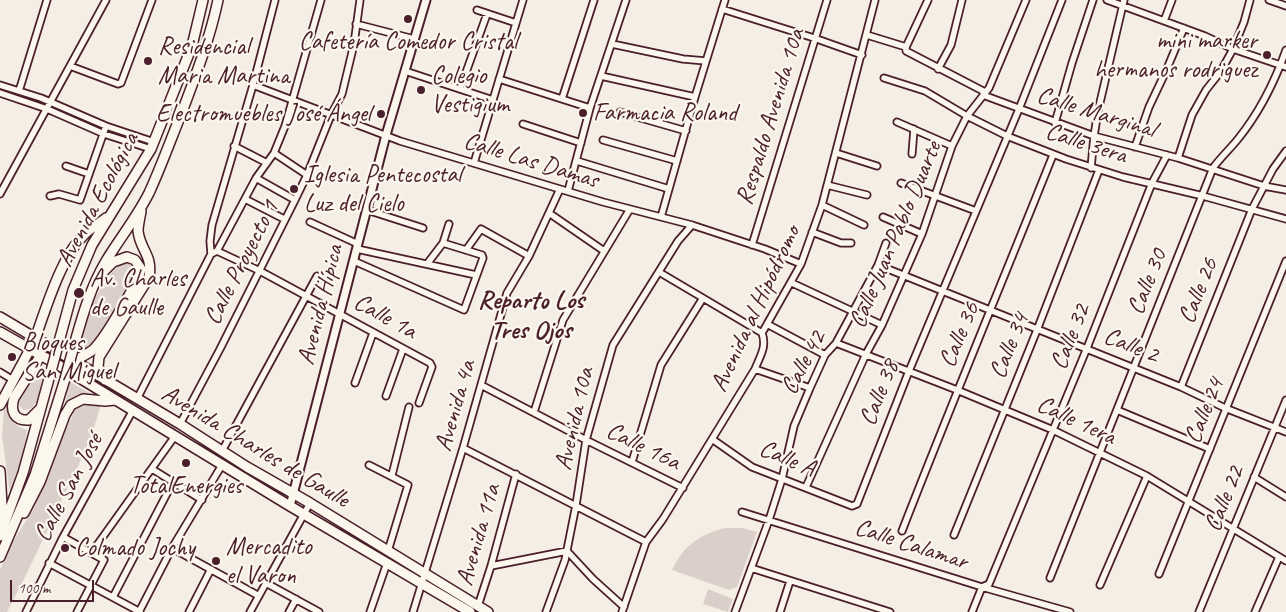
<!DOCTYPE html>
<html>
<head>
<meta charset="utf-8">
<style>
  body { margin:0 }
  #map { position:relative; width:1286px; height:612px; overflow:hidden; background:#f4eee4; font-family:Caveat,sans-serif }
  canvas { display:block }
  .scale { position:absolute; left:10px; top:580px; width:84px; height:22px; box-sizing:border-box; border:2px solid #4a1f2b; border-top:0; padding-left:6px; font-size:15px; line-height:18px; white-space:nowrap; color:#4a1f2b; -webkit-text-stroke:4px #fbf7ec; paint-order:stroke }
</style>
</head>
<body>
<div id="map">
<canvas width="1286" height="612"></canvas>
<div class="scale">100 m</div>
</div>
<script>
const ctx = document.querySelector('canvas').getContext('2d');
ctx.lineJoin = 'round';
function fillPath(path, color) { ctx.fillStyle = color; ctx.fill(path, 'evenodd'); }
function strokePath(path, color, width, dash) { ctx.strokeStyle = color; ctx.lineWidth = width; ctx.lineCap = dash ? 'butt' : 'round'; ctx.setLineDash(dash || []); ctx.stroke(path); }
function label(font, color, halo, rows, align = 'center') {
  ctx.font = font + ' Caveat,sans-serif'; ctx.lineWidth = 4.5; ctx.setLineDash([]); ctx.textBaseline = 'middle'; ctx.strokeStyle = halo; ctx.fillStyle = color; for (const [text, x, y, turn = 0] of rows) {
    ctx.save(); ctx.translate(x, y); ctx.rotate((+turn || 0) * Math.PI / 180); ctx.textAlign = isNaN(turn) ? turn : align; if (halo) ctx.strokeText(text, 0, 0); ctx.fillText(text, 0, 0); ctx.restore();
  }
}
fillPath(new Path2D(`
  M126 262 132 266 135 273 129 286 97 340 82 351 77 352C78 331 104 268 126 262Z
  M40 369 44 370C42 383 39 411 24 410L19 405C21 392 31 377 40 369Z
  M70 382 89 393 73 400 60 425Z
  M85 403 99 404 100 408 89 443 24 579 7 612H0V570L12 543 34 508 54 455 74 412 77 407Z
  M7 404C8 417 14 427 27 430L23 454 10 494 2 436 4 406Z
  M725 528H742L757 532 737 587 729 590 672 570C684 545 699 535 725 528Z
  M708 589 733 599 728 612 703 604Z`), '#dbd0c9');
const minor = new Path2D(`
  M928 0 906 47V51L985 92
  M1107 0 1205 36 1233 49 1286 67
  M1269 0 1286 6
  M722 9 814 38 862 55
  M477 10 516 23
  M1164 21 1172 0
  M356 24 414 39
  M867 35 906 47
  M612 44 683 59 706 61
  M70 66 118 84 121 83 152 0
  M938 69 951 45 962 0
  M405 71 493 100
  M601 76 695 97
  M884 78 925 91 967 116 1007 136 1066 159 1123 177 1203 196 1286 219
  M499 79 590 108
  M0 85 41 98 106 126 154 142
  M253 85 400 141 603 202 692 225 765 249 801 264
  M460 89 487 14
  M19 91 47 0
  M0 93 47 109 104 134 151 149
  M983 95 1094 136 1178 158 1264 186 1286 190
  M562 99 594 0
  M620 112 686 131
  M897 122 952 146
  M1055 123 1072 63 1093 0
  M523 124 581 143
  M603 140 677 161
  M234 146 267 163
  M1135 147 1149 107 1166 71 1184 28
  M274 153 307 175
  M836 153 877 166
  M912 154 914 129
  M1178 158 1192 115 1206 90 1221 71 1233 49 1244 22 1250 0
  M577 161 669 189
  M474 163 523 0
  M66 166 89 174
  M1091 168 1094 136 1098 111 1124 0
  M256 178 295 200
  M901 183 976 211
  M827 185 867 195
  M568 191 590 108 626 0
  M0 194 106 0
  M50 196 59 194 80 200 106 126
  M245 199 284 219
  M822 205 864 225
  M367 210 423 228
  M549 213 604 251
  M661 217 695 97 725 0
  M883 217 922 234
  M310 222 358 244
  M812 232 841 243H851
  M443 243 449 224
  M752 245 827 0
  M357 249 476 275
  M466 250 481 229 529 256
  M217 251 256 178 274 153 285 126 321 0
  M211 254 217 251 260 271 430 363 432 367 419 403
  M354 261 464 310 483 258 482 255 443 243 427 264
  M878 265 1181 387 1225 408 1286 432
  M659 272 762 333
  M792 283 882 325
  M767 324 825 355
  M836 343 957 390 1053 430 1147 476 1286 561
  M755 369 810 388
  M0 372 13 380
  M355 383 373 333
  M481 385 586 440 683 488
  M1181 387 1252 209 1273 169 1286 151
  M386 396 403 349
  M137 399 211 254 210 241 212 225 253 85 275 0
  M1117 410 1210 449
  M534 412 563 320 630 209
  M180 424 220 349 295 200 307 175 331 115 342 94 354 44 360 0
  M712 439 752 467 852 506 857 504 909 371 1019 109 1062 0
  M463 448 646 542
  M222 451 317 276
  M632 462 661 365 703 298
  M369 465 408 485 388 551
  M152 469 202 500
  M392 475 409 407
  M1254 477 1286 497
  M806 487 866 354 882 325 922 234 952 146 967 116 989 88 1026 0
  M742 512 982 587 1070 612
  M902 531C951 405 1003 280 1053 155
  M954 535 1037 330 1099 170
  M63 537 104 560 77 612
  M172 548 259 596
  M92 552 175 436
  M49 563 140 612
  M491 566 567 551 593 579 624 607
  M751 568 890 612
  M1159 574 1286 261
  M1050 578 1213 168C1221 157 1230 149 1238 139 1259 113 1275 81 1286 50
  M266 583 319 612
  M1100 585 1147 476
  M113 597 173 482
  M478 606 491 566 516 474
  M26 612 63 537 133 410
  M139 612 172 548 222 465
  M189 612 211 569
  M250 612 310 503
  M289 612 296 599
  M370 612 387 563
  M413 612 463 448 507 293 529 256 560 189
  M546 612 565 560 576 505 586 440 613 345 678 241 692 225
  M622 612 646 542 663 519 755 369C760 356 767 347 762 333L801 264 822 205 875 0
  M735 612 769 520 782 479 794 426 810 388 825 355 836 343 878 265 886 243
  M780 612 790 581
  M972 612 982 587 989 584 1087 348 1152 183 1167 155
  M1199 612 1286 400
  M1255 612 1279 557`);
const tertiary = new Path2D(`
  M290 506 386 135 426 0`);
const primary = new Path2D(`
  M0 317 180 424 247 467 310 503 488 612
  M0 332 60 366 290 506 470 612
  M60 338 73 290 92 245 151 149 192 46 203 0
  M35 339C45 311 61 258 82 237 88 229 99 224 106 218
  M75 342C83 314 91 286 106 261 120 238 137 217 149 193 161 167 171 139 182 112 196 75 210 38 218 0
  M74 361C81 357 88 354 94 349 105 338 138 283 141 269L135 260 127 257 113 262 104 271
  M105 380 98 367 99 357 149 277C153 255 140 250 138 231 138 225 140 218 141 211
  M0 405 30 349
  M40 409 29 420C14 421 10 411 14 398L41 355
  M0 471 2 505 0 520
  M24 513 40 482 65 415 71 405 83 399 105 401 115 400
  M0 536 23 473 50 375
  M0 557 35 475 65 379`);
strokePath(minor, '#4a1f2b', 9);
strokePath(tertiary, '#4a1f2b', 11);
strokePath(primary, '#4a1f2b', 12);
strokePath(minor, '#fbf7ec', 5.5);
strokePath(tertiary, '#fbf7ec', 7);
strokePath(primary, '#fbf7ec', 9);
const primaryBridge = new Path2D(`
  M50 375 60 338
  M65 379 75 342`);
strokePath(primaryBridge, '#4a1f2b', 12, []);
strokePath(primaryBridge, '#fbf7ec', 9);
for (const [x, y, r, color] of [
  [408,19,5,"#4a1f2b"],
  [1267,55,5,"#4a1f2b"],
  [148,61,5,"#4a1f2b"],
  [421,90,5,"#4a1f2b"],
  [583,113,5,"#4a1f2b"],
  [381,114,5,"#4a1f2b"],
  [294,189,5,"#4a1f2b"],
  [79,293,6,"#4a1f2b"],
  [12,357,5,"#4a1f2b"],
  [186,463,5,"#4a1f2b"],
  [65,548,5,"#4a1f2b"],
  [216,561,5,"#4a1f2b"]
]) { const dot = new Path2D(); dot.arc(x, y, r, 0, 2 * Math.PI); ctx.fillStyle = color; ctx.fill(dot); strokePath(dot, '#fbf7ec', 2); }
label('25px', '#4a1f2b', '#fbf7ec', [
  ["mini marker",1257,41,"right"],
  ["hermanos rodriguez",1257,70,"right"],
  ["Cafetería Comedor Cristal",408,42,"center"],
  ["Residencial",158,47],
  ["Maria Martina",158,76],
  ["Colegio",431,76],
  ["Vestigium",431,105],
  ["Farmacia Roland",593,113],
  ["Electromuebles José Ángel",371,114,"right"],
  ["Iglesia Pentecostal",304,175],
  ["Luz del Cielo",304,204],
  ["Av. Charles",90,279],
  ["de Gaulle",90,308],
  ["Bloques",22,343],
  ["San Miguel",22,372],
  ["TotalEnergies",186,486,"center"],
  ["Mercadito",226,547],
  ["el Varon",226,576],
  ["Colmado Jochy",75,548]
], 'left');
label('25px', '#4a1f2b', '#fbf7ec', [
  ["Calle Marginal",1096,113,17],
  ["Respaldo Avenida 10a",771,117,-73],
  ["Calle 3era",1086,144,18],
  ["Calle Las Damas",531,161,17],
  ["Avenida Ecológica",98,200,-62],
  ["Calle Juan Pablo Duarte",896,235,-67],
  ["Calle Proyecto 1",242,263,-63],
  ["Calle 30",1148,282,-68],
  ["Calle 26",1199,291,-68],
  ["Avenida Hípica",321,305,-76],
  ["Avenida al Hipódromo",756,309,-65],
  ["Calle 1a",385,317,29],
  ["Calle 36",960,335,-67],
  ["Calle 32",1071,337,-68],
  ["Calle 34",1010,346,-68],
  ["Calle 2",1131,346,22],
  ["Calle 42",804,363,-62],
  ["Calle 38",880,393,-68],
  ["Avenida 4a",456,406,-74],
  ["Calle 24",1205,411,-68],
  ["Avenida 10a",575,419,-77],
  ["Calle 1era",1076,421,25],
  ["Avenida Charles de Gaulle",255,447,31],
  ["Calle 16a",643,447,26],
  ["Calle A",787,459,23],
  ["Calle San José",69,488,-62],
  ["Calle 22",1225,499,-68],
  ["Avenida 11a",479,535,-74],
  ["Calle Calamar",911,545,18]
]);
label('bold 26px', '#4a1f2b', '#fbf7ec', [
  ["Reparto Los",531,301],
  ["Tres Ojos",531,331]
]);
</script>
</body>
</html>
